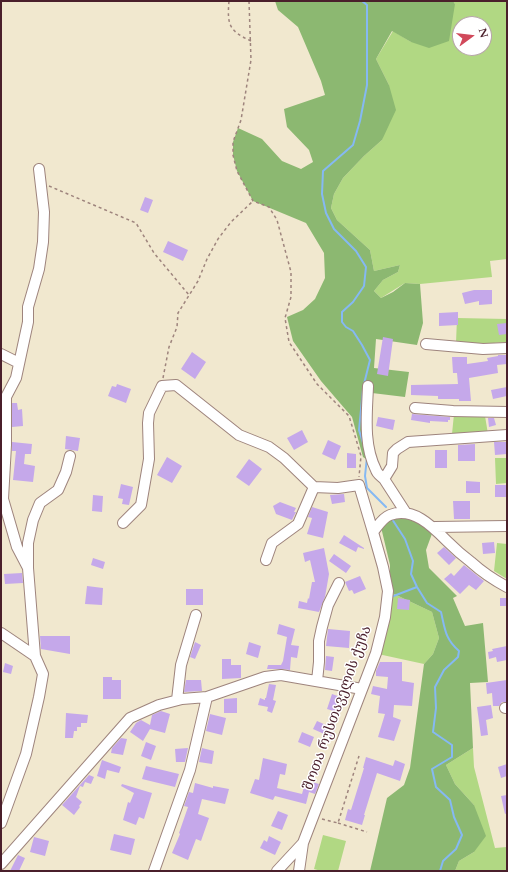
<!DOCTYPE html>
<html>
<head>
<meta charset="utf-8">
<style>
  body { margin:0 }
  #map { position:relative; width:508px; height:872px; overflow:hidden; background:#f1e8cf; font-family:Cardo,serif }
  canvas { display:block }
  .frame { position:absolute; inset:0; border:2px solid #4a1f2b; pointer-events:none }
  .north { position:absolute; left:452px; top:16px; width:40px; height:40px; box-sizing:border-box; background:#fff; border:1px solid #b7a5aa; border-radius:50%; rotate:75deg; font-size:11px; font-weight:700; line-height:16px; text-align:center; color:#4a1f2b }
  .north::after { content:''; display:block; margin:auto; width:14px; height:18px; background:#d1495b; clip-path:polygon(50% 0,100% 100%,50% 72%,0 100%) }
</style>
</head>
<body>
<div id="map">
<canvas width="508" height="872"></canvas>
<div class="frame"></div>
<div class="north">N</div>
</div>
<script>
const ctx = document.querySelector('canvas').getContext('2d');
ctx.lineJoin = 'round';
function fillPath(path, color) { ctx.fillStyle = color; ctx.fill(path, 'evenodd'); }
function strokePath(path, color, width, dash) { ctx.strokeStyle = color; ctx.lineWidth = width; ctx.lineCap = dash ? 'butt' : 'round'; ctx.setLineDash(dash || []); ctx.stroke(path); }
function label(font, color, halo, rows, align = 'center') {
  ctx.font = font + ' Cardo,"Noto Serif Georgian",serif'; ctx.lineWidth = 3; ctx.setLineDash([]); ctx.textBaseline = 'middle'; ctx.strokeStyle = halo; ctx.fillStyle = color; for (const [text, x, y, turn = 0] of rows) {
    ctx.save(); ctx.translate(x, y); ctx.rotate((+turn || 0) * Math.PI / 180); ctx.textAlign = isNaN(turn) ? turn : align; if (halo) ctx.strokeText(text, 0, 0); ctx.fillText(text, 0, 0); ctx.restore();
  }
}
fillPath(new Path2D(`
  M453 1H507V259L490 261 492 277 420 284 405 283 381 298 374 291 383 280 398 272 400 265 374 271 370 250 337 220 331 208 334 194 343 178 364 156 382 140 389 85 376 59 393 31 411 42 455 4ZM460 24H484V48H460Z
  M457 318 507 319 506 342 481 344 456 343Z
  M454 414 485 416 488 434H452Z
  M495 458H507V483L496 484Z
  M497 543 507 544V579L494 571Z
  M390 592 432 612 439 638 433 654 424 664 378 654Z
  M473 748 474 767 495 848 507 847V871H455L459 861 474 852V805L455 784 446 765Z
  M323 835 346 841 338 871H321L314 869Z`), '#b1d883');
fillPath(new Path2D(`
  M275 1H453L455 4 449 41 429 48 411 42 392 31 376 59 389 85 396 110 382 140 364 156 343 178 334 194 331 208 337 220 370 250 374 271 400 265 398 272 383 280 374 291 381 298 393 292 405 283 420 284 423 323 417 345 376 339 374 368 409 372 405 397 372 393 368 435 375 465 363 457 352 417 321 381 293 341 287 317 303 310 315 299 325 278 324 253 306 223 253 201 237 171 233 155V142L238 128 262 139 282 161 301 169 313 162 309 150 287 127 284 109 325 95 321 81 298 27 278 10Z
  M407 515 433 531 426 550 429 568 457 596 453 598 465 626 483 623 488 682 470 683 473 748 446 765 455 784 474 805 486 836 474 852 459 861 455 871H370L387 798 404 785 410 768 424 664 433 654 439 638 432 612 390 592V565L381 527 386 519Z`), '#8cb871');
strokePath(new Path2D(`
  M362 1 367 5V85L360 121 353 145 323 171 322 194 326 213 334 229 356 251 366 267 364 286 353 302 342 312V322L346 327 353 331 362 345 370 360 364 384
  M363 389 359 430 363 443
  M367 457 365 476 367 488 386 507
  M392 519 405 539 413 561 411 574 417 587 427 603 441 612C445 629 445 639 459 651L458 657 444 670 435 687 436 708 433 732 452 745V757L432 769 436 787 450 800 454 817 462 835 456 849 443 861 440 871
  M391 597 417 587`), '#85b9f3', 2);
fillPath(new Path2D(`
  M145 197 153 200 148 213 140 210Z
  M168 241 188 250 183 261 163 252Z
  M474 290H492V304L479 305V301L465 304 462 293Z
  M458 312V325L439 326V313Z
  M507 323V334L499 335 497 324Z
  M383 337 393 339 388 376 377 374Z
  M192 352 206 362 195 379 181 369Z
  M498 355H507V364L497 365 498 373 469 378 471 401H459V399H438V396L411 395V385L458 384 457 373H453L452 357H467V364L488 361 487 358 498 356Z
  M117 384 131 389 126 403 108 396 112 386 116 387Z
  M507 387V396L493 399 491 390Z
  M12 403H17L18 410 22 409 23 426 12 427Z
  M412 414 450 417V420H448V422L430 421V423L411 420Z
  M378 417 395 420 393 430 376 426Z
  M488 418H494L496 425 489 427Z
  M302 430 308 442 294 450 287 438Z
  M66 436 80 438 78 451 65 449Z
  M328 440 341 446 335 460 322 454Z
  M12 442 32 444 31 454H25L24 464 35 466 33 482 13 480 16 451H12Z
  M494 442H507V454L495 455Z
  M475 444V461H458V445Z
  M435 450H447V468H435Z
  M347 453 356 454V468H347Z
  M167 457 182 466 172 483 157 475Z
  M249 459 262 469 249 486 236 477Z
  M466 481 480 482V493H466Z
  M121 484 133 487 129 505 122 504 123 499 118 498Z
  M495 485H507V497H495Z
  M344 494 345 502 332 504 330 495Z
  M93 495 103 496 102 512 92 511Z
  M453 501H470V519H454Z
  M280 502 296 508 294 512H296L292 520 276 514 273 506Z
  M312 507 328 512 323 538 307 534 312 518 308 517Z
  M344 535 364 548V549L358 547 356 552 339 543Z
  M494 542 495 553 483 554 482 543Z
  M444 547 456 558 449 565 437 553Z
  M324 548 329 574 325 597 319 612 298 608 299 601 307 603 308 598 309 599 312 582H315L310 560 305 562 303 553Z
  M334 554 351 566 346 573 329 561Z
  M93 558 105 562 103 569 91 565Z
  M464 565 484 581 476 590 469 585 460 594 444 579 451 573 454 576Z
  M22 573 23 583 5 584 4 574Z
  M360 576 366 589 354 594 352 590 349 591 345 582Z
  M87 586 103 588 102 605 85 604Z
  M186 589H203V605H186Z
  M398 598 410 600 409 610 397 609Z
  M500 598H507V606H500Z
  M279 624 295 629 291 645 299 646 297 658 291 657 290 670 282 669H267L268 665H281L283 661 287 637 277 634Z
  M328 629 350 631 349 648 326 646Z
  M40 636H70V654L41 649Z
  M195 642 201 645 195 659 190 657Z
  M249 642 261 646 258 658 246 654Z
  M507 646V660L497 662 496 657 489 659 488 652 493 651 492 649Z
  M326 656 334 657 332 671 325 670Z
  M222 659H231V665H241V678L222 679Z
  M380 662H402V681L414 683 412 706 394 705 393 717 401 720 394 741 378 737 385 714 378 713 380 696 371 694 373 686 387 689 388 677 376 676V671Z
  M5 663 13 666 11 674 3 672Z
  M103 677H112V680H121V699H103Z
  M186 680H201L202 691 184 692Z
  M507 680V702H502L499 706H493L492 693 487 694 486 683Z
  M269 684 276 685 273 700 276 701 272 713 267 711 268 707 258 705 260 698 265 700V698H266Z
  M332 694 343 698 340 713 327 709Z
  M237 698V713H224V699Z
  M491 705 493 718 486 720 488 735 481 736 477 707Z
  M161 711 170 714 165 733 150 729 143 741 130 732 136 723 141 720 150 725 152 715Z
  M66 713 88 715 87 723H81V727H77V731H74L73 738H65Z
  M210 714 226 718 222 735 206 731Z
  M317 721 335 729 331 737 313 729Z
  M302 732 314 737 310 747 298 742Z
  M121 738 127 739 123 755 111 753 112 748Z
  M146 742 156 746 151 760 141 756Z
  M188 748 185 762H176L175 749Z
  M202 748 214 751 212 764 199 762Z
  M366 757 393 766 395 760 405 764 400 781 377 773 364 815H365L362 825 345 820 348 809 351 810 364 768H363Z
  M263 758 287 764 285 775 280 774 277 788 302 794 306 780 319 784 315 794 309 792 306 804 275 796 273 800 250 793 255 779 259 780Z
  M102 760 121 767 119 773 107 770 105 779 97 776Z
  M507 764V776L501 778 498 767Z
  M146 766 179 774 175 787 142 779Z
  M89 775 94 777 91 784 85 782 83 787 80 786 76 797 82 802 79 806 80 807 74 815 62 805Z
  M195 783 213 788V786L229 789 225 804 202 799 198 814 209 818 201 841 196 839 188 860 172 853 180 834 179 833 188 807 184 806 189 792 193 793Z
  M122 784 152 793 144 819 139 817 136 825 123 820 128 802 130 803 134 793 121 786Z
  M507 795V813L505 814 501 796Z
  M278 811 288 815 282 830 271 826Z
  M114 834 135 839 131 855 110 850Z
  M269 836 281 842 275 855 260 848 264 840 267 842Z
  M34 837 49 841 45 856 30 852Z
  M18 855 25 858 19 871H10Z`), '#c5a8ea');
const minor = new Path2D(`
  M426 344 483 349 507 348
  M1 354 19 363
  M368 386C367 414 363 444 376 470 377 474 381 476 384 479
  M415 408 453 411 507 412
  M406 513 384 479 392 466 393 453 397 449 408 442 507 435
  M123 523 141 505 149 459 148 423 149 413 162 386 176 385 239 435 269 447 284 458 314 487 338 488 359 485 373 532
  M435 527 507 526
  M266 560 272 543 298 524 314 487
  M28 568 17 547 3 499 6 445V397L16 378 28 322V307L39 269 43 242 44 212 39 169
  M1 633 35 656 43 674 39 697 26 754 1 823
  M35 656 28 568V543L33 520 40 503 58 490 66 472 70 456
  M317 681 319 662V641L322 627 328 605 339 583
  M177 700 181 665 196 615
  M505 708H507
  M1 864 130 718 159 705 182 699 207 697 265 677 281 675 362 689
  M154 871 190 770 207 697
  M277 871 303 843
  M299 871 303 843 376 653 385 617 388 591 383 567 373 532C378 526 382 518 390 515 413 506 433 527 448 542 455 549 463 556 471 562 482 572 494 580 507 587`);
strokePath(minor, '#9e847d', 12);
strokePath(new Path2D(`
  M229 1C227 25 229 31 251 41
  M249 1 251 60 241 120 233 142V155L237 171 253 201 269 207 277 220 291 272V297L285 318 289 342 317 384 349 416 361 456 359 477
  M49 186 136 223 154 253 189 295
  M163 378 169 347 177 327 178 313 198 281 207 259 218 239 231 222 253 201
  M322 819 338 823 359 756
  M338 823 367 832`), '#9e847d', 1.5, [3, 3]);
strokePath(minor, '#fff', 10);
label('14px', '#4a1f2b', '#fff', [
  ["შოთა რუსთაველის ქუჩა",338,708,-70]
]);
</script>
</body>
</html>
